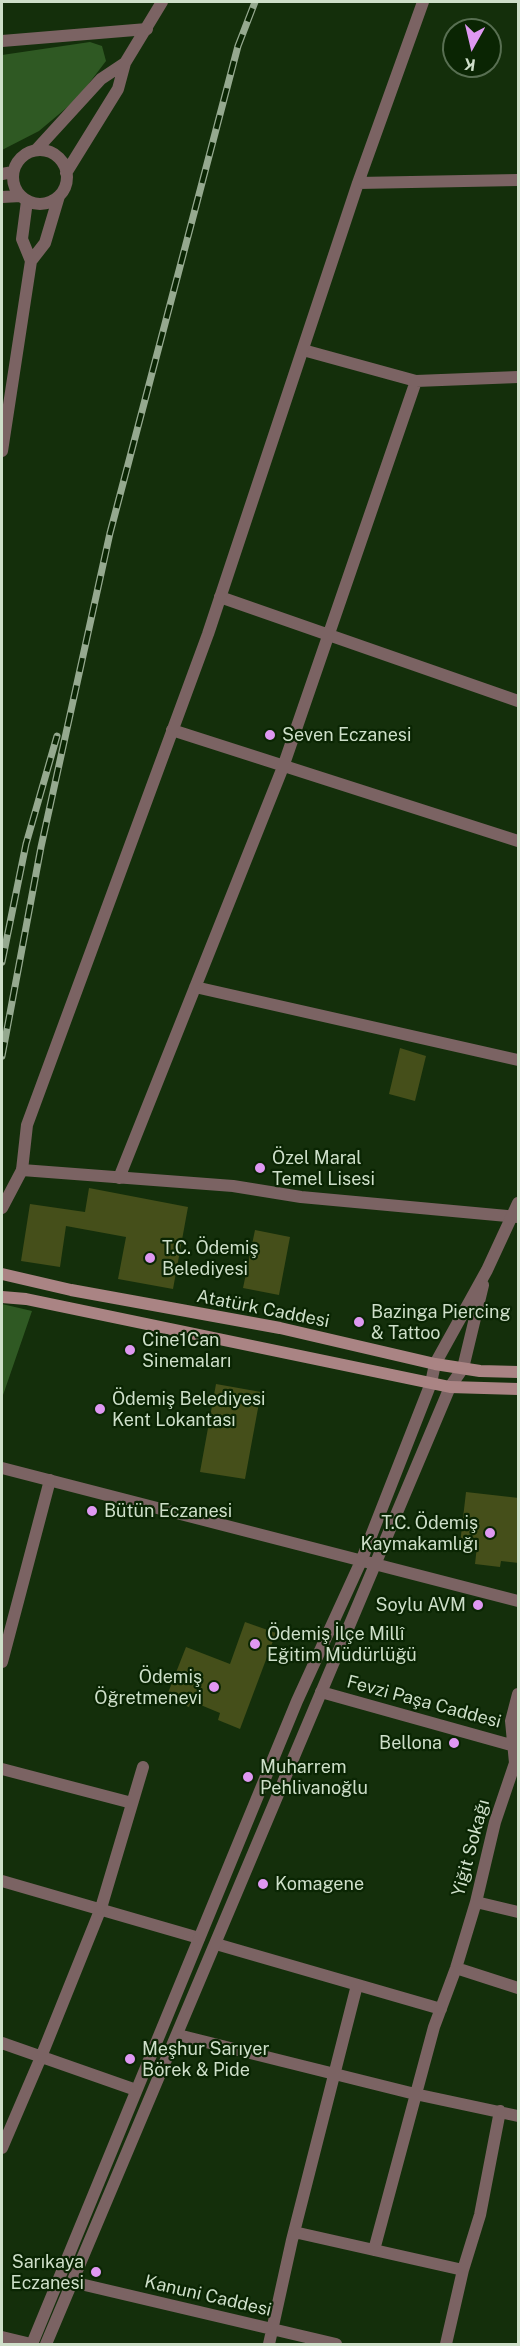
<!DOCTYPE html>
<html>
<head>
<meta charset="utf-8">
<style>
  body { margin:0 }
  #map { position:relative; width:520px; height:2346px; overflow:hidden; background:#142f0b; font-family:"Public Sans",sans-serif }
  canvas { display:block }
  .frame { position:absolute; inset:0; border:3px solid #cedfc9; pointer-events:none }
  .north { position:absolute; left:442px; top:18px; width:60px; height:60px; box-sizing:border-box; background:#0a2503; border:2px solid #586f52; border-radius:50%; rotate:188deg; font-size:16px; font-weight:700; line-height:24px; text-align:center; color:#cedfc9 }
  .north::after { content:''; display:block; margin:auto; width:21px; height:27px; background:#df98f2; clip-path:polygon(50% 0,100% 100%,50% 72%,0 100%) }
</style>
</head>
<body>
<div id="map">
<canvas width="520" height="2346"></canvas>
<div class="frame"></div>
<div class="north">K</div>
</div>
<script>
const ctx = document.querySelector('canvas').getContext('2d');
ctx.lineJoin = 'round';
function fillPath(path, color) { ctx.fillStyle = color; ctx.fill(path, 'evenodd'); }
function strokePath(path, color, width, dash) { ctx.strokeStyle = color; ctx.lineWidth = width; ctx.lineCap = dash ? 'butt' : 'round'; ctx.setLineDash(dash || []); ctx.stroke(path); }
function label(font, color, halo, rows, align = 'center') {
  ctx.font = font + ' "Public Sans",sans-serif'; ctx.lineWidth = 4.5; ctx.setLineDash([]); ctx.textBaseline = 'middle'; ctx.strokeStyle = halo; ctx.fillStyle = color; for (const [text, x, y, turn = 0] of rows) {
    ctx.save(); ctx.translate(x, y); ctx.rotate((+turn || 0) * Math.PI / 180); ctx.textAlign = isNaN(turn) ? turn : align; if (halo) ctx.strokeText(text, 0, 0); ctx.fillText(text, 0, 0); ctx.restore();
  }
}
fillPath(new Path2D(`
  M90 42 102 46 106 61 77 99 39 131 2 150V55Z
  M2 1304 32 1311 2 1398Z`), '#2f5923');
fillPath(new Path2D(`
  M400 1048 426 1056 415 1101 389 1094Z
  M89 1188 188 1207 173 1289 118 1279 126 1237 66 1226 60 1267 21 1261 30 1204 85 1212Z
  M255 1230 290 1237 279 1295 243 1288Z
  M216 1384 261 1392 245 1479 200 1472Z
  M466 1492 519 1498V1563L501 1561 500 1567 475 1564 477 1546 460 1544Z
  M245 1622 276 1633 240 1729 218 1720 220 1713 191 1701 189 1707 166 1698 186 1647 230 1664Z`), '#454f1a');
strokePath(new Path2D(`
  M2 41 147 29
  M303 350 416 381 518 377
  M220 597 518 701
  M172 730 518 841
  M195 987 518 1060
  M22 1170 233 1186 301 1197 518 1217
  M119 1178 283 767 416 381
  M2 1662 50 1480
  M321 1692 518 1747
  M2 1769 132 1803
  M2 1881 199 1938
  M476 1902 518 1912
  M216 1944 441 2009
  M456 1968 518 1988
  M178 2035 415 2094 518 2116
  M2 2043 136 2090
  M2 2148 41 2057 101 1908 143 1767
  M294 2232 463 2270
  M374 2250 434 2027 456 1968 476 1902 495 1822 515 1763 511 1721 518 1694
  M72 2282 336 2344
  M2 2337 31 2344
  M269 2344 292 2240 357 1985
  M446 2344 463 2270 480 2215 500 2111`), '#7b6363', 12);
strokePath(new Path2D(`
  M36 150 101 79 125 63
  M13 177a27 27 0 1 1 54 0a27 27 0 1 1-54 0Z
  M66 173 118 89 125 63 162 2
  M2 174 13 172
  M358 183 518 180
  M2 197 21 196
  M31 261 45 243 59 196
  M2 451 31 261 22 239 27 201
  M2 1208 22 1170 27 1125 208 634 358 183 423 2
  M2 1468 518 1601
  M32 2344 297 1701 362 1559 431 1383 435 1364 487 1270 518 1203
  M46 2344 450 1387 463 1368 483 1285`), '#7b6363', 12);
strokePath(new Path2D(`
  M2 1274 71 1290 280 1328 435 1364 480 1371 518 1372
  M2 1297 26 1299 450 1387 518 1389`), '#aa8484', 12);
const rail = new Path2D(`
  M2 962 26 844 57 736
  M2 1056 41 847 110 533 238 46 255 2`);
strokePath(rail, '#95a98f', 7);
strokePath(rail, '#0a2503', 4.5, [14]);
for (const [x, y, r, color] of [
  [270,735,6,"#df98f2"],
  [260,1168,6,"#df98f2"],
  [150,1258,6,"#df98f2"],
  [359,1322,6,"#df98f2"],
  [130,1350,6,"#df98f2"],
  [100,1409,6,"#df98f2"],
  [92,1511,6,"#df98f2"],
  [490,1533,6,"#df98f2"],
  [478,1605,6,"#df98f2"],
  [255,1644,6,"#df98f2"],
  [214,1687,6,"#df98f2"],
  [454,1743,6,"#df98f2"],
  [248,1777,6,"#df98f2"],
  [263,1884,6,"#df98f2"],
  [130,2059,6,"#df98f2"],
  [96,2272,6,"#df98f2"]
]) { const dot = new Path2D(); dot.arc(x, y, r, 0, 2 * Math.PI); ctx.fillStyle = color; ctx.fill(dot); strokePath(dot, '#0a2503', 2); }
label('18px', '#cedfc9', '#0a2503', [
  ["Seven Eczanesi",282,735],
  ["Özel Maral",272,1158],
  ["Temel Lisesi",272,1179],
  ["T.C. Ödemiş",162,1248],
  ["Belediyesi",162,1269],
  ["Bazinga Piercing",371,1312],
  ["& Tattoo",371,1333],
  ["Cine1Can",142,1340],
  ["Sinemaları",142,1361],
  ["Ödemiş Belediyesi",112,1399],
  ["Kent Lokantası",112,1420],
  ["Bütün Eczanesi",104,1511],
  ["T.C. Ödemiş",478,1523,"right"],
  ["Kaymakamlığı",478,1544,"right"],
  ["Soylu AVM",466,1605,"right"],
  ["Ödemiş İlçe Millî",267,1634],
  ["Eğitim Müdürlüğü",267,1655],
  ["Ödemiş",202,1677,"right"],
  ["Öğretmenevi",202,1698,"right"],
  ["Bellona",442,1743,"right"],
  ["Muharrem",260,1767],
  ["Pehlivanoğlu",260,1788],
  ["Komagene",275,1884],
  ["Meşhur Sarıyer",142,2049],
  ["Börek & Pide",142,2070],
  ["Sarıkaya",84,2262,"right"],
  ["Eczanesi",84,2283,"right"]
], 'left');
label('18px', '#cedfc9', '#0a2503', [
  ["Atatürk Caddesi",263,1309,11],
  ["Fevzi Paşa Caddesi",424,1702,15],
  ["Yiğit Sokağı",471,1848,-75],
  ["Kanuni Caddesi",208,2296,13]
]);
</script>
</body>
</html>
